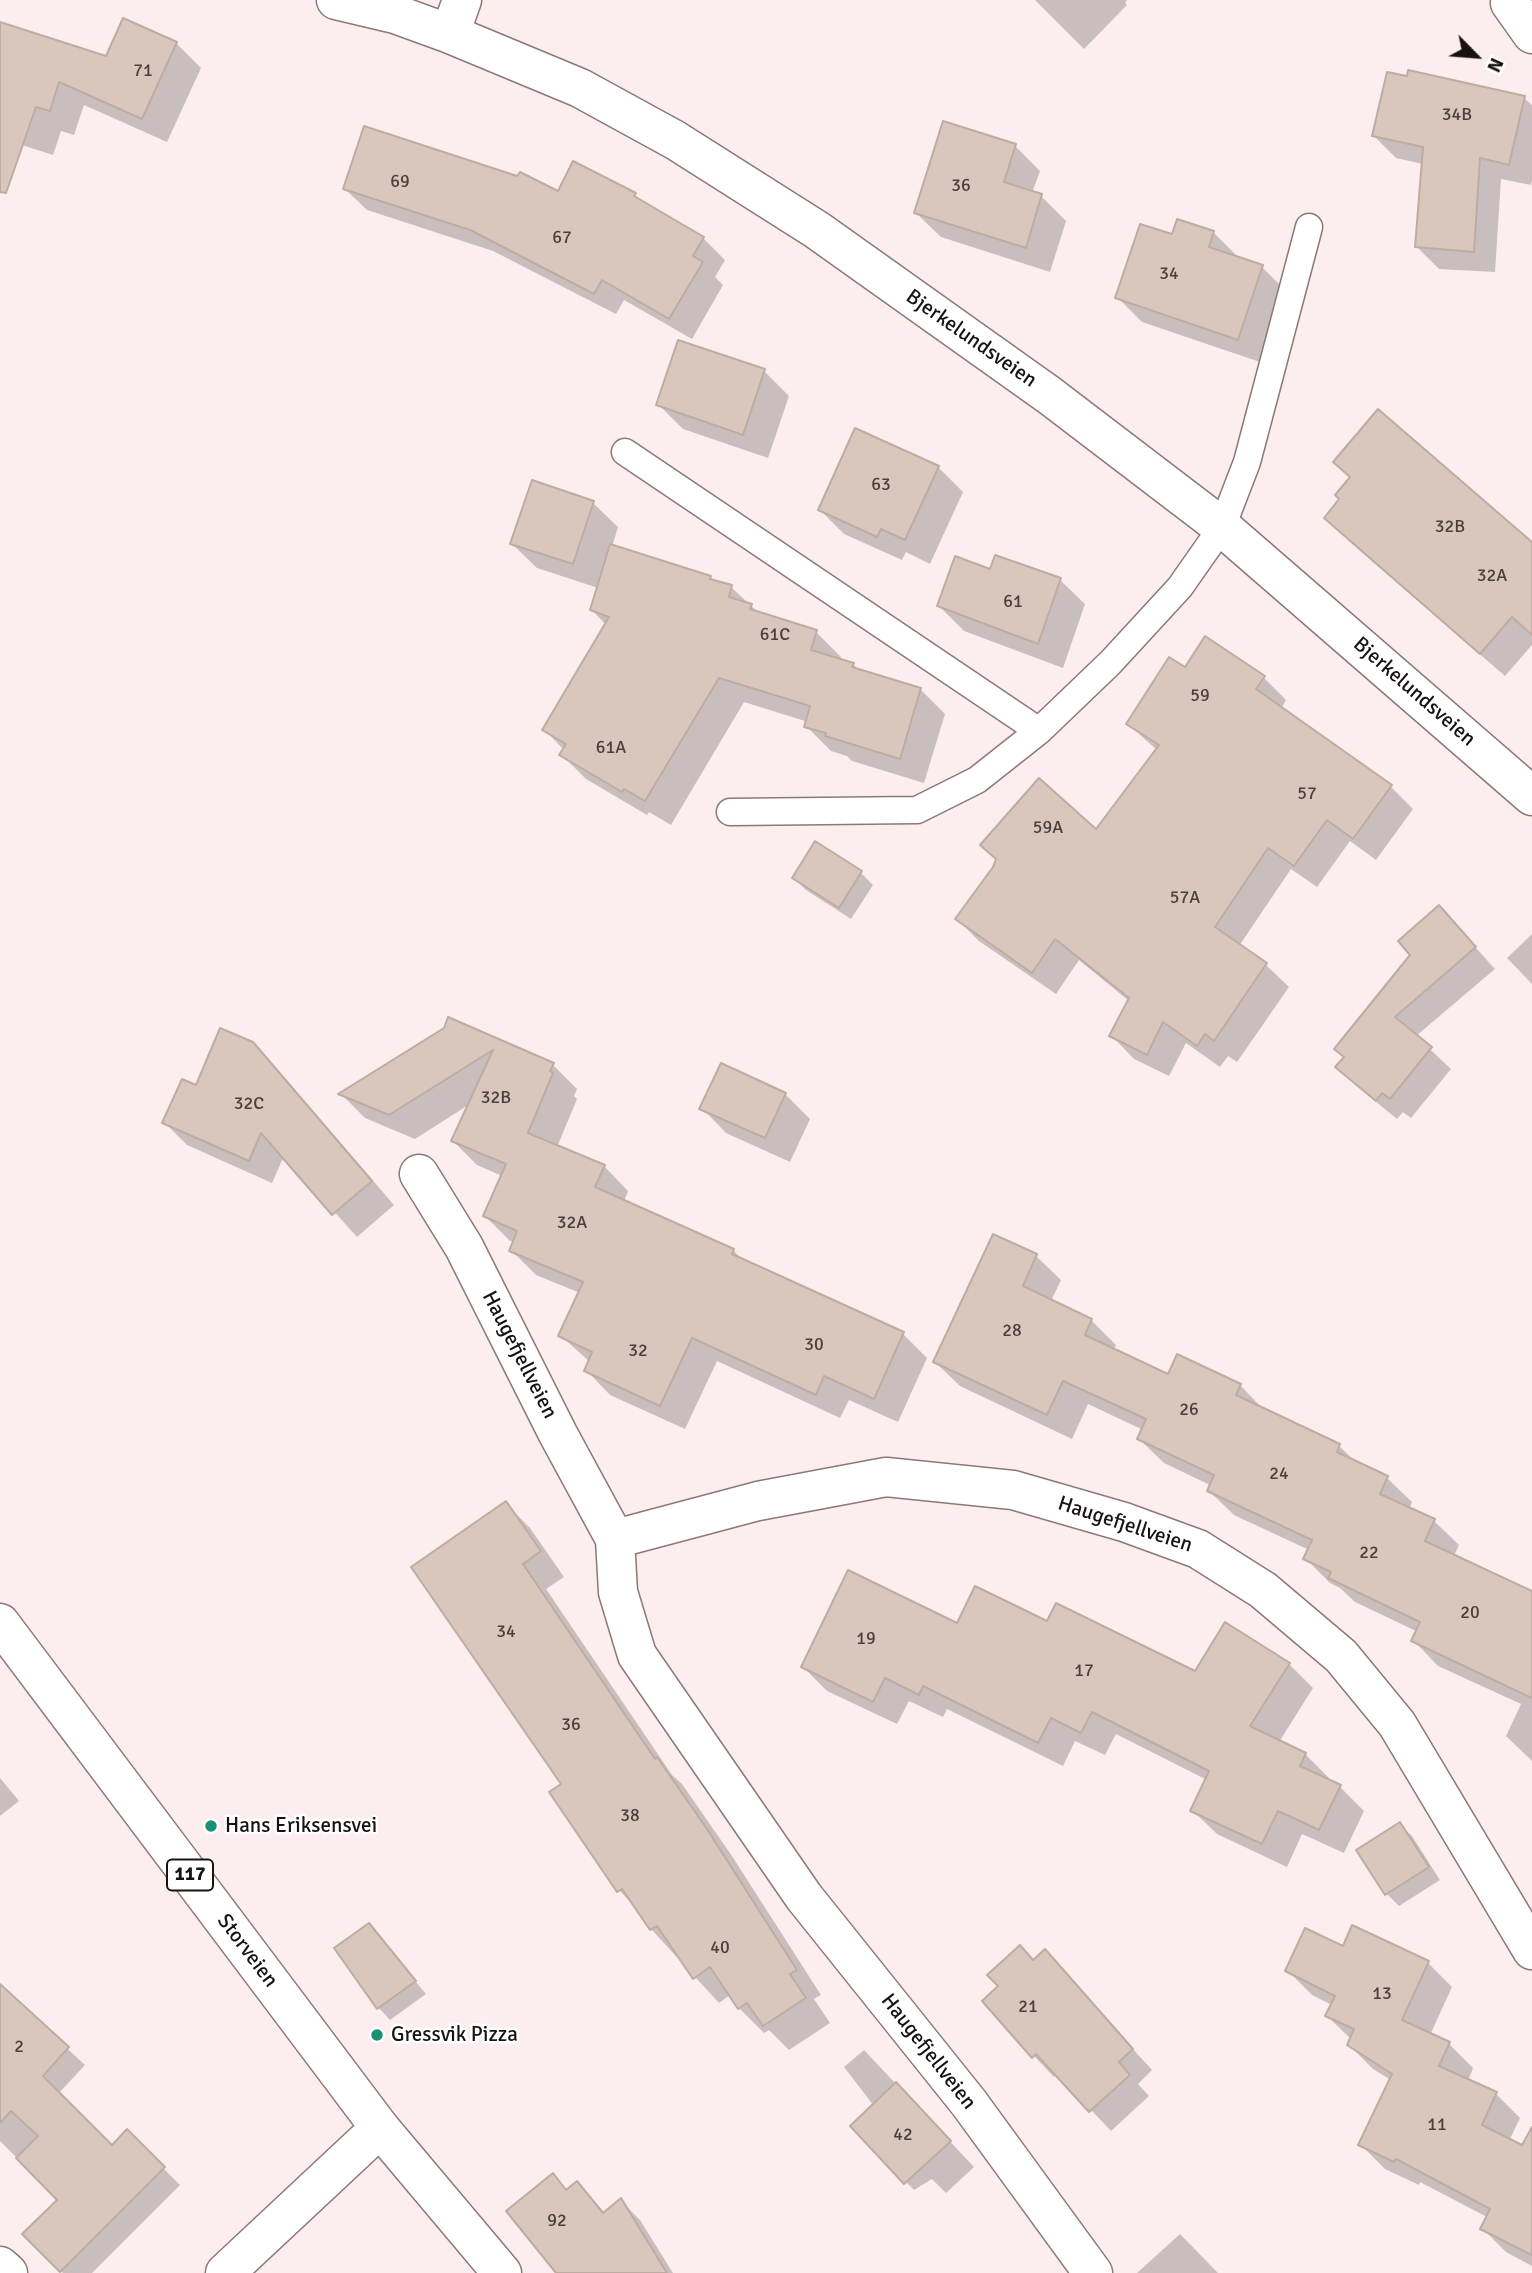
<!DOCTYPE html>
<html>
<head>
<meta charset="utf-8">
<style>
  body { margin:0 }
  #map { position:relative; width:1532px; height:2273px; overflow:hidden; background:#fceeee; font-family:Signika,sans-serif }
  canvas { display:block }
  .north { position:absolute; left:1441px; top:21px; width:70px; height:70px; -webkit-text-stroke:5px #fff; paint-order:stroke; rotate:115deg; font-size:19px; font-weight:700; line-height:28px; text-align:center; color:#191212 }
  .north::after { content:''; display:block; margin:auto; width:24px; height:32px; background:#191212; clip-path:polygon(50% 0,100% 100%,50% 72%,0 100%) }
</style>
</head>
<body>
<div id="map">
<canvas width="1532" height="2273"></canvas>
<div class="north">N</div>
</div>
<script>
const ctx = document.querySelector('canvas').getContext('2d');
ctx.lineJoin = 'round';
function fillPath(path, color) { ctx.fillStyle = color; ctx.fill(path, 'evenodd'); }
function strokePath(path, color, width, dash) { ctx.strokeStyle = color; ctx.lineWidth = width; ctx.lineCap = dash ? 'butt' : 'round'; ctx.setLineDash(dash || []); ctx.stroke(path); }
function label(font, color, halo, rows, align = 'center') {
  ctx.font = font + ' Signika,sans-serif'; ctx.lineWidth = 5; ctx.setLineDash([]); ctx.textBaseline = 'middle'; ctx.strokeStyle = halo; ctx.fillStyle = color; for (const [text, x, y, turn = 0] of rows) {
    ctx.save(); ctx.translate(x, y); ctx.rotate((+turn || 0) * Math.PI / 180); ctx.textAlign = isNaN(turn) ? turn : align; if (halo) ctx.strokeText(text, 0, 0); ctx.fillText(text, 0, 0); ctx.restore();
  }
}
fillPath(new Path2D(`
  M1035 0H1127L1125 3 1127 5 1084 49Z
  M0 23 107 58 176 43 201 68 167 142 84 105 74 135 61 131 53 155 0 138Z
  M1524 98 1532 105V180L1531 185 1501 179 1495 272 1439 269 1417 247 1423 164 1396 158 1374 136Z
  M1015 146 1040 171 1032 193 1041 196 1066 221 1050 272 941 237 916 213Z
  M345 189 635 195 644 204 703 238 725 260 715 277 723 285 692 339 624 300 616 314 493 251 367 210Z
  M1213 232 1238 257 1262 267 1287 292 1263 363 1142 322 1117 297 1173 236Z
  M764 371 789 396 768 458 683 429 658 404Z
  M938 467 963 492 930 564 906 552 902 560 844 534 820 510Z
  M593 503 618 527 612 547 710 577 714 582 731 587 761 615 816 632 841 657 840 660 853 664 860 671 920 689 945 714 924 783 852 761 847 756 831 751 806 726 808 722 744 702 671 825 649 812 647 815 586 779 561 754 564 750 544 729 606 625 592 610 598 588 537 568 512 544Z
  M1326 518 1532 544V645L1505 676 1350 542Z
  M991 571 1060 580 1085 604 1063 668 964 631 939 606Z
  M1205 639 1264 678 1286 700 1281 709 1390 786 1413 809 1376 860 1350 841 1317 887 1291 869 1239 946 1266 965 1289 987 1237 1062 1228 1056 1220 1067 1186 1043 1169 1076 1134 1059 1112 1036 1129 1001 1079 960 1056 994 979 941 957 919 1096 832 1157 750 1128 724 1185 669Z
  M815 844 861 873 873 885 851 919 806 890 794 878Z
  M1439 907 1495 969 1416 1036 1451 1069 1411 1118 1403 1112 1397 1119 1358 1087 1338 1067 1413 955Z
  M1532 934V984L1507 958Z
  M445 1029 553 1065 577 1089 574 1096 577 1099 557 1147 604 1166 628 1191 624 1202 733 1250 744 1261 903 1334 927 1358 898 1422 849 1400 840 1418 717 1361 685 1429 610 1395 586 1370 590 1362 560 1335 580 1293 536 1275 511 1250 515 1243 509 1240 485 1216 502 1176 477 1165 453 1141 470 1104 415 1139 365 1118 341 1094Z
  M252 1044 276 1068 394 1205 357 1237 284 1156 272 1183 187 1145 164 1122 197 1087Z
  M785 1094 810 1119 790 1162 726 1133 702 1108Z
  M994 1236 1036 1256 1061 1280 1051 1301 1091 1320 1116 1345 1113 1350 1168 1376 1240 1385 1265 1411 1339 1446 1358 1464 1387 1478 1412 1502 1409 1509 1434 1521 1459 1545 1454 1556 1532 1593V1761L1506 1736 1521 1704 1438 1666 1414 1641 1418 1632 1355 1602 1340 1588 1330 1583 1305 1558 1309 1550 1234 1515 1209 1491 1212 1486 1164 1463 1139 1439 1143 1430 1088 1404 1072 1439 960 1386 935 1362Z
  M506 1504 530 1528 564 1577 546 1589 672 1775 682 1784 732 1856 821 1995 814 1999 830 2023 789 2050 769 2030 764 2033 739 2008 730 1995 719 2003 651 1929 638 1910 619 1890 563 1784Z
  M1048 1624 1195 1673 1289 1664 1313 1688 1279 1742 1305 1754 1329 1778 1328 1781 1340 1787 1364 1811 1344 1853 1302 1834 1287 1867 1217 1834 1193 1811 1207 1780 1116 1734 1105 1755 1075 1741 1063 1766 947 1709 943 1717 909 1701 897 1724 827 1691 803 1667 958 1625Z
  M0 1778 19 1801 0 1816Z
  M1399 1824 1412 1836 1440 1880 1399 1906 1387 1894 1359 1850Z
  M369 1925 426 1994 390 2020 378 2007Z
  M1344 1948 1428 1963 1452 1987 1430 2035 1449 2044 1473 2068 1468 2081 1496 2094 1520 2118 1509 2141 1532 2152V2266L1506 2252 1482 2228 1487 2217 1420 2182 1419 2185 1385 2169 1361 2145 1391 2080 1373 2069 1349 2045 1352 2040 1327 2016 1332 2005 1312 1995 1288 1971Z
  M1045 1952 1152 2070 1138 2084 1149 2096 1111 2131 1057 2074 1054 2077 1034 2056 984 2001Z
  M3 1989 85 2065 58 2094 112 2147 127 2132 180 2185 92 2273H63L25 2234 59 2200 0 2141V1993Z
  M864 2050 974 2167 946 2193 932 2179 914 2190 889 2165 874 2106 844 2067Z
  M553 2175 568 2190 577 2183 605 2213 621 2201 640 2220 673 2273H561Z
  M1180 2234 1218 2273H1137Z`), '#0003');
const building = new Path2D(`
  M123 18 177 42 142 119 59 82 50 111 36 107 6 193 0 192V22L106 56Z
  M1408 70 1525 96 1509 165 1480 158 1474 252 1415 247 1423 147 1372 136 1387 72 1407 76Z
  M943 121 1016 144 1004 182 1042 194 1026 248 914 213Z
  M364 126 517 176 520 172 558 191 573 161 636 193 634 196 704 237 693 256 703 262 669 319 602 280 594 294 470 230 343 189Z
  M1177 219 1214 231 1209 247 1263 265 1238 340 1115 298 1140 224 1172 234Z
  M678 340 765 369 743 435 656 405Z
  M1378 409 1532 542V635L1512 617 1480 654 1324 518 1339 499 1335 495 1350 477 1333 462Z
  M855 428 939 466 905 540 881 529 877 537 818 510Z
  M532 480 594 501 573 564 510 544Z
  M610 544 711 576 710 579 732 585 729 597 752 604 750 609 817 630 811 650 854 663 852 667 921 688 900 759 825 736 826 733 804 727 810 706 719 678 645 801 624 789 622 792 559 755 566 744 542 730 609 617 590 610Z
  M995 555 1061 578 1038 644 937 606 955 556 990 569Z
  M1205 636 1265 676 1256 689 1392 785 1353 839 1327 820 1294 866 1268 848 1215 927 1267 963 1214 1041 1205 1034 1197 1046 1163 1022 1147 1055 1109 1036 1129 998 1055 939 1032 973 955 919 993 867 996 859 980 845 1039 778 1096 829 1159 745 1126 724 1169 657 1185 667Z
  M815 841 862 871 839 908 792 878Z
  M1439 905 1476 947 1395 1017 1432 1047 1390 1099 1382 1093 1376 1101 1335 1067 1344 1057 1334 1049 1410 955 1398 941Z
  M448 1017 554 1063 550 1071 553 1073 528 1133 605 1165 595 1187 734 1249 732 1254 904 1332 874 1399 824 1376 816 1395 692 1338 660 1406 584 1371 592 1352 558 1336 583 1282 509 1251 517 1231 483 1216 506 1164 451 1141 493 1050 389 1115 338 1094 444 1028Z
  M220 1028 253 1042 372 1181 332 1215 261 1133 249 1161 162 1123 182 1079 196 1085Z
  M721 1063 786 1093 765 1138 699 1109Z
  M993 1234 1037 1254 1023 1286 1092 1319 1085 1335 1168 1374 1177 1354 1241 1384 1236 1395 1340 1444 1337 1452 1388 1476 1380 1494 1435 1519 1425 1541 1532 1591V1698L1411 1641 1420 1622 1328 1578 1331 1572 1303 1559 1312 1540 1207 1491 1214 1475 1137 1439 1146 1419 1063 1381 1047 1415 933 1362Z
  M506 1501 541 1551 523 1564 655 1759 657 1757 707 1829 797 1970 790 1974 806 1998 763 2026 747 2003 738 2009 710 1967 693 1979 657 1926 650 1930 622 1889 617 1892 549 1792 561 1784 411 1567Z
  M848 1570 957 1623 975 1586 1047 1621 1056 1603 1195 1671 1225 1622 1290 1663 1250 1726 1306 1753 1300 1766 1341 1785 1319 1830 1278 1811 1262 1844 1190 1811 1209 1771 1092 1712 1081 1733 1051 1718 1038 1743 923 1686 919 1695 885 1678 873 1702 801 1667Z
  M1400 1822 1429 1867 1385 1895 1356 1850Z
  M369 1923 416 1981 377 2009 334 1948Z
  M1352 1925 1429 1961 1402 2020 1450 2042 1439 2066 1497 2092 1482 2125 1522 2145 1532 2127V2255L1480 2229 1490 2209 1396 2159 1394 2162 1358 2145 1392 2074 1347 2045 1354 2029 1325 2016 1335 1996 1285 1971 1305 1928 1343 1946Z
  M1020 1945 1033 1960 1045 1949 1133 2049 1119 2062 1130 2075 1089 2112 1036 2054 1032 2058 982 2001 998 1986 987 1975Z
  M0 1984 69 2047 43 2076 112 2145 127 2129 165 2167 60 2272 22 2234 57 2200 16 2158 38 2136 11 2111 0 2123Z
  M896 2082 951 2141 904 2184 850 2126Z
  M553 2173 566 2190 577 2181 603 2213 621 2198 667 2273H556L506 2211Z`);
fillPath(building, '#d9c7bd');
strokePath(building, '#beaca3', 2);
const lane = new Path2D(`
  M625 452 1039 731
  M730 812 917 810 977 780 1039 731 1110 663 1180 587 1222 527 1247 462 1309 227`);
const street = new Path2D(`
  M336 0 395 14 450 34 580 88 675 140 817 230 1049 395 1222 527 1532 796
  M1510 3 1532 34
  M450 34 462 0
  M419 1174 464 1247 558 1434 615 1539 618 1592 637 1655 804 1897 969 2103 1093 2273
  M615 1539 758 1501 886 1477 1013 1490 1124 1522 1198 1549 1263 1590 1341 1656 1397 1724 1532 1950
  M0 2266 8 2273
  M225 2273 380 2128`);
const primary = new Path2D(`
  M0 1623 380 2128 502 2273`);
strokePath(lane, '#8c7877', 29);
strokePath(street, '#8c7877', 41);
strokePath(primary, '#8c7877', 41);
strokePath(lane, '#fff', 26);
strokePath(street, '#fff', 38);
strokePath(primary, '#fff', 38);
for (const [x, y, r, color] of [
  [211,1826,7,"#1b9074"],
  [377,2035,7,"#1b9074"]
]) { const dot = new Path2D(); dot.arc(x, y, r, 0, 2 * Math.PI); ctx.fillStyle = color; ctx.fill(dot); strokePath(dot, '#fff', 2.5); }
label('18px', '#493f3d', null, [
  ["71",143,71],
  ["34B",1457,115],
  ["69",400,182],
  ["36",961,186],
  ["67",562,238],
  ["34",1169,274],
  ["63",881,485],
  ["32B",1450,527],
  ["32A",1492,576],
  ["61",1013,602],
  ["61C",775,635],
  ["59",1200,696],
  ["61A",611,748],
  ["57",1307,794],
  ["59A",1048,828],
  ["57A",1185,898],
  ["32B",496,1098],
  ["32C",249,1104],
  ["32A",572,1223],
  ["28",1012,1331],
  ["30",814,1345],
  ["32",638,1351],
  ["26",1189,1410],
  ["24",1279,1474],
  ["22",1369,1553],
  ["20",1470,1613],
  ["34",506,1632],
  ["19",866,1639],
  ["17",1084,1671],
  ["36",571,1725],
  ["38",630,1816],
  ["40",720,1948],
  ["13",1382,1994],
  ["21",1028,2007],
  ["2",19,2047],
  ["11",1437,2125],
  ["42",903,2135],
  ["92",557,2221]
]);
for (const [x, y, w] of [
  [190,1875,46]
]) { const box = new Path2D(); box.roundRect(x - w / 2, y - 15.5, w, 31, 5); ctx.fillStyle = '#fff'; ctx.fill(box); strokePath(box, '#191212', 2); }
label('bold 19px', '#191212', null, [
  ["117",190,1875]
]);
label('21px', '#191212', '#fff', [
  ["Bjerkelundsveien",971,339,35],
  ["Bjerkelundsveien",1414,692,41],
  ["Haugefjellveien",519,1355,63],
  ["Haugefjellveien",1125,1525,18],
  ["Storveien",247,1951,53],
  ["Haugefjellveien",928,2052,52]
]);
label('21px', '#191212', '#fff', [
  ["Hans Eriksensvei",225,1826],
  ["Gressvik Pizza",391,2035]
], 'left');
</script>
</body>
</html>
